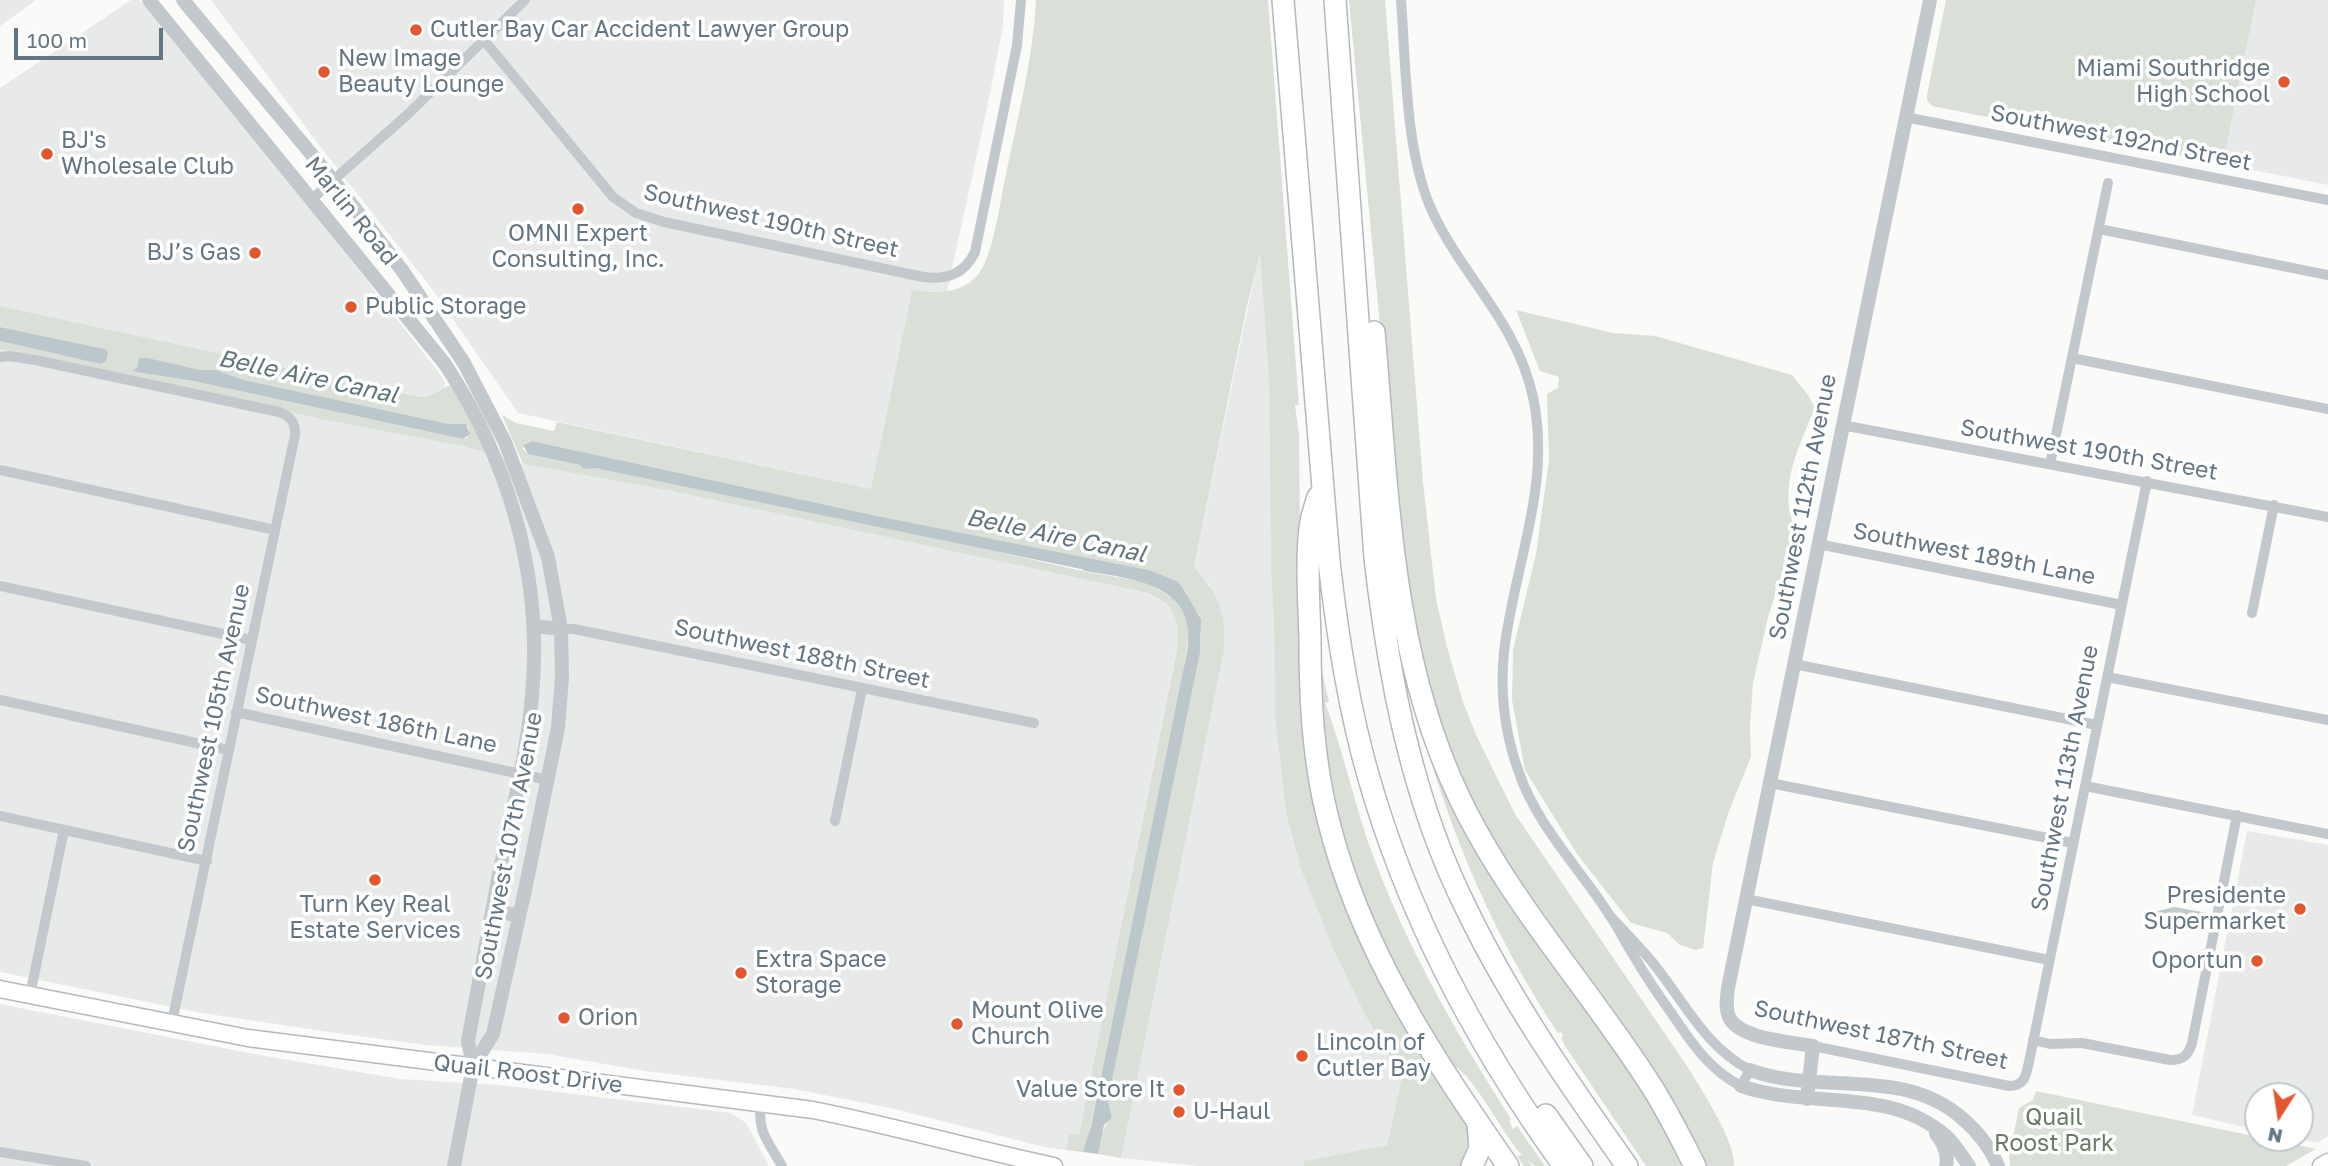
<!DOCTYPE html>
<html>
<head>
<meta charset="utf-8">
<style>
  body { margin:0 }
  #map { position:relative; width:2328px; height:1166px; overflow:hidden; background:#fafaf8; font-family:"Golos Text",sans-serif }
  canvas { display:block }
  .north { position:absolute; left:2244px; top:1082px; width:70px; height:70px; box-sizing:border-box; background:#fff; border:2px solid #c1c8cd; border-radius:50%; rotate:192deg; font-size:19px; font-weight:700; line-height:28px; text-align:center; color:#657683 }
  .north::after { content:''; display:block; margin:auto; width:24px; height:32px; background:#e4572e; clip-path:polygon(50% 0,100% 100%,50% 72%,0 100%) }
  .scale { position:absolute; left:14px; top:28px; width:149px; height:32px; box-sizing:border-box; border:4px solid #657683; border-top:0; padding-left:9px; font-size:21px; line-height:24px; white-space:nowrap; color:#657683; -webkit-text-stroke:5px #fff; paint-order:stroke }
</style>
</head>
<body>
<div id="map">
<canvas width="2328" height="1166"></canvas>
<div class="north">N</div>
<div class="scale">100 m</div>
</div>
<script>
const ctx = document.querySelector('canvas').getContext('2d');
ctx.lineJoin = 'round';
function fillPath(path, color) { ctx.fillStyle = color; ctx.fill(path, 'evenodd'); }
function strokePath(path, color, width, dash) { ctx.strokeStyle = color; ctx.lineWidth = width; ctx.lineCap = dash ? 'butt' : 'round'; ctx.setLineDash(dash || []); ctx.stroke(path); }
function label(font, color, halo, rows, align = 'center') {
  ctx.font = font + ' "Golos Text",sans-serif'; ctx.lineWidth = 7; ctx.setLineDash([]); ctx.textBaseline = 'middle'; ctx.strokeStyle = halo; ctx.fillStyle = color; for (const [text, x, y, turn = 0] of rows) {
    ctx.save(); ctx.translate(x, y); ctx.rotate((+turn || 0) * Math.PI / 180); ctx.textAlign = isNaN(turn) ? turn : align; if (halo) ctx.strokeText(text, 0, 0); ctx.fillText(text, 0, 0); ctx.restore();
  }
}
fillPath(new Path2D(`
  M0 0H36L0 26Z
  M131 0H139L183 45 443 378 445 383 444 389 434 395 421 397 0 306V88Z
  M211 0H1004L1003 25 989 99 947 292 912 291 871 489 518 413 432 289 319 145Z
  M2256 0H2328V185L2223 164Z
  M1260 250 1269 381 1271 573 1274 623 1275 717 1286 813 1301 869 1334 951 1364 1013 1402 1077 1387 1145 1305 1161 1304 1166H1197L1121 1158 1223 656 1210 585 1194 567Z
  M0 349 325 420 462 446 523 464 672 491 901 539 1139 591 1159 598 1173 611 1179 627V638L1079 1134 1069 1133 1066 1150 1044 1147 895 1109 794 1089 645 1071 547 1054 426 1045 329 1032 202 1013 0 972Z
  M2247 831 2328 845V1136L2318 1143 2296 1138H2300V1096H2258V1130L2192 1115Z
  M0 1004 254 1054 400 1079 500 1085 731 1113 746 1123 769 1166H0Z`), '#e8e9e9');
fillPath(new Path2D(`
  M1036 0H1268L1299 405H1295L1299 434 1300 525 1325 830 1470 1129 1474 1140 1460 1166H1304V1161L1387 1145 1402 1077 1364 1013 1334 951 1301 869 1286 813 1275 717 1274 623 1271 573 1269 381 1260 253 1247 306 1194 567C1220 595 1228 618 1223 656L1121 1158 1098 1154C1100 1141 1101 1127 1112 1118L1108 1100 1201 639 1200 616 1174 582 1149 570 877 516 532 441 524 444 523 449 528 454 580 465 584 468H595L928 536 1087 572 1146 582 1174 599 1187 618 1190 631 1179 696 1087 1143 1083 1152 1066 1150 1069 1133 1079 1134 1176 655C1182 620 1175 600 1139 591L672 491 523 464 502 415 516 423 554 431 557 422 871 489 912 290C936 293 959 295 977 276 994 256 1000 200 1006 174 1018 116 1033 59 1036 0Z
  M1349 0H1385L1423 482 1436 599 1447 647 1463 702 1477 737 1515 814 1689 1069C1702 1091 1736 1142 1734 1166H1705L1550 933 1460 789 1416 649 1396 494Z
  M1946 0H2256L2223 164 1932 106 1927 100V95Z
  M0 306 421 397C435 397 441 387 452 385L487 453 462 446 325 420 0 349V341L100 364 105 349 0 327ZM139 358H148L201 370H216L244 380 449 424 467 425 469 429 467 438 463 439 193 381 136 372Z
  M1516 310 1613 333 1655 336 1792 375 1808 395 1815 408C1802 439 1785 472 1789 507 1791 521 1796 524 1793 539L1768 617 1753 683 1750 727 1751 757 1729 811 1713 863 1703 948 1696 950 1680 945 1667 933 1631 923 1577 854 1525 770 1512 700 1513 650 1536 554 1549 460 1547 394 1558 388 1559 377 1540 371Z
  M1317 648 1329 702 1325 703C1345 755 1355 809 1375 861 1410 953 1458 1036 1511 1119L1509 1121 1513 1129 1517 1126 1545 1166H1535L1527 1160 1532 1166H1524L1517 1156 1522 1155C1502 1134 1474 1074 1451 1064L1391 975 1328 800Z
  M1422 730 1632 1067 1687 1166H1646L1565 1046 1561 1038 1563 1036 1561 1032 1558 1033C1496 940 1452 839 1422 730Z
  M2036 1091 2316 1149 2286 1166H2010L2009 1156 2019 1108 2033 1100Z`), '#dadfd7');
fillPath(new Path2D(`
  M0 327 105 349 108 352 106 361 100 364 0 341Z
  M139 358H148L201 370H216L244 380 449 424H466L470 434 463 439 193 381 136 372 133 370 137 368Z
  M532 441 877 516 1149 570 1178 582 1182 587 1201 619 1200 652 1108 1100 1112 1118 1104 1125 1098 1154 1083 1152 1091 1126 1188 647C1194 591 1147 581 1103 574 1094 572 1089 573 1081 569L595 468 584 469 580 465 528 454 523 445Z`), '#bbc7cb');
const secondary = new Path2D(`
  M0 989 248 1038 813 1110C894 1126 973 1149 1054 1166
  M2321 1166 2328 1162`);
const motorway = new Path2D(`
  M1283 0 1329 561C1337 633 1348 705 1368 775 1408 916 1478 1047 1564 1166
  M1335 0 1375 558C1389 679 1412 801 1467 910 1511 1001 1569 1084 1627 1166
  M1374 332C1388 488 1390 653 1459 797 1509 902 1590 989 1652 1087 1668 1112 1681 1139 1695 1166
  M1318 497C1315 507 1311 517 1310 528 1306 564 1309 603 1310 639 1310 700 1313 760 1328 819 1360 949 1433 1058 1508 1166
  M1546 1115 1582 1166
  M1472 1166 1480 1148 1478 1123`);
strokePath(secondary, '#b3babf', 19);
strokePath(motorway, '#b4b9bd', 24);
strokePath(new Path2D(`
  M1401 0C1406 65 1405 154 1433 213 1464 278 1517 323 1533 397 1552 487 1514 564 1504 652 1500 691 1505 733 1518 770 1538 830 1586 874 1617 927 1632 954 1647 979 1665 1004 1687 1035 1705 1068 1741 1086L1750 1070C1705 1047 1683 1000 1653 963 1639 946 1624 931 1609 915
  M484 40 613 197 636 213 664 222 923 277C946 280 964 275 975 252L1017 45 1021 0
  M1905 117 2328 200
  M312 199 407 115 525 0
  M2099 229 2328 275
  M0 357 9 356 35 360 279 412C290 416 296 422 295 435L172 1022
  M2072 358 2328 409
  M1842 425 2328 517
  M2050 464 2108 183
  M0 470 275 530
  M1818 544 2122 605
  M0 586 251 640
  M2252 613 2274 505
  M561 629H574L1034 723
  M1794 664 2097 725
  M2107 677 2328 720
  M0 700 228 750
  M236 712 548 780
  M1770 783 2073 843
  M2085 786 2328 834
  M0 816 207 861
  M835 821 862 689
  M1746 899 2049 960
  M2151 918 2174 912 2217 920
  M30 995 64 830
  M2033 1040 2050 1044 2082 1043 2170 1060C2183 1060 2188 1056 2192 1043L2237 815
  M1813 1046 2009 1086C2025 1086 2026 1075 2029 1062L2147 481
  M761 1103C757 1132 768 1141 782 1166
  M0 1152 86 1166`), '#c3c8cc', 10);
strokePath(new Path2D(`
  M149 0 445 364C510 463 543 578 532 696 527 754 512 812 500 869 489 926 479 984 468 1041L473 1066 454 1166
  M183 0 333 180 402 270 464 363 505 442 548 557 561 629 562 677 558 728 525 890 493 1034 473 1066
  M534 626 561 629
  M492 910 519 916
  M1750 1070C1820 1096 1902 1065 1963 1119 1978 1132 1990 1147 1998 1166
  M1741 1086C1810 1110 1887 1085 1946 1136 1955 1144 1962 1156 1969 1166
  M1807 1099 1813 1046C1791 1042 1739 1039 1729 1017 1725 1008 1727 998 1728 988L1930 0
  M1936 1134C1944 1144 1949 1154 1946 1166`), '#c3c8cc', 14);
strokePath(secondary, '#fff', 16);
strokePath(motorway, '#fff', 21);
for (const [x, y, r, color] of [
  [416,30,7,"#e4572e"],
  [324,72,7,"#e4572e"],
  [2284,82,7,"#e4572e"],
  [47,154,7,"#e4572e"],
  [578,209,7,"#e4572e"],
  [255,253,7,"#e4572e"],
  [351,307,7,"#e4572e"],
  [375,880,7,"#e4572e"],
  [2300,909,7,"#e4572e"],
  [2257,961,7,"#e4572e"],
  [741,973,7,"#e4572e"],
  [564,1018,7,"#e4572e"],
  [957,1024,7,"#e4572e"],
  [1302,1056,7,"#e4572e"],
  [1179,1090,7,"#e4572e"],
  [1179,1112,7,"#e4572e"]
]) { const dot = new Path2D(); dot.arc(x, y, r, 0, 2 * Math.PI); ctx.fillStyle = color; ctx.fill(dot); strokePath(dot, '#fff', 2.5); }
label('23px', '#657683', '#fff', [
  ["Cutler Bay Car Accident Lawyer Group",430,30],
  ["New Image",338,59],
  ["Beauty Lounge",338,85],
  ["Miami Southridge",2270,69,"right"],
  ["High School",2270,95,"right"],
  ["BJ's",61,141],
  ["Wholesale Club",61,167],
  ["OMNI Expert",578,234,"center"],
  ["Consulting, Inc.",578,260,"center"],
  ["BJ’s Gas",241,253,"right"],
  ["Public Storage",365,307],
  ["Presidente",2286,896,"right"],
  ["Supermarket",2286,922,"right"],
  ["Turn Key Real",375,905,"center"],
  ["Estate Services",375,931,"center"],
  ["Extra Space",755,960],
  ["Storage",755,986],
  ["Oportun",2243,961,"right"],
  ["Mount Olive",971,1011],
  ["Church",971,1037],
  ["Orion",578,1018],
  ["Lincoln of",1316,1043],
  ["Cutler Bay",1316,1069],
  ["Value Store It",1165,1090,"right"],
  ["U-Haul",1193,1112]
], 'left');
label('23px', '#657683', '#fff', [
  ["Southwest 192nd Street",2121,138,11],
  ["Marlin Road",351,211,51],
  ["Southwest 190th Street",771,221,13],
  ["Southwest 190th Street",2089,450,10],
  ["Southwest 112th Avenue",1803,507,-79],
  ["Southwest 189th Lane",1974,554,11],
  ["Southwest 188th Street",802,654,12],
  ["Southwest 105th Avenue",214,718,-78],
  ["Southwest 186th Lane",376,720,12],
  ["Southwest 113th Avenue",2065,778,-79],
  ["Southwest 107th Avenue",509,846,-79],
  ["Southwest 187th Street",1881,1035,12],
  ["Quail Roost Drive",528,1074,7]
]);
label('23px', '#687a64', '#fff', [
  ["Quail",2054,1118],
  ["Roost Park",2054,1144]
]);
label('italic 24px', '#60757c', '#fff', [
  ["Belle Aire Canal",308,377,12],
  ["Belle Aire Canal",1056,536,12]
]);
</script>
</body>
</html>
